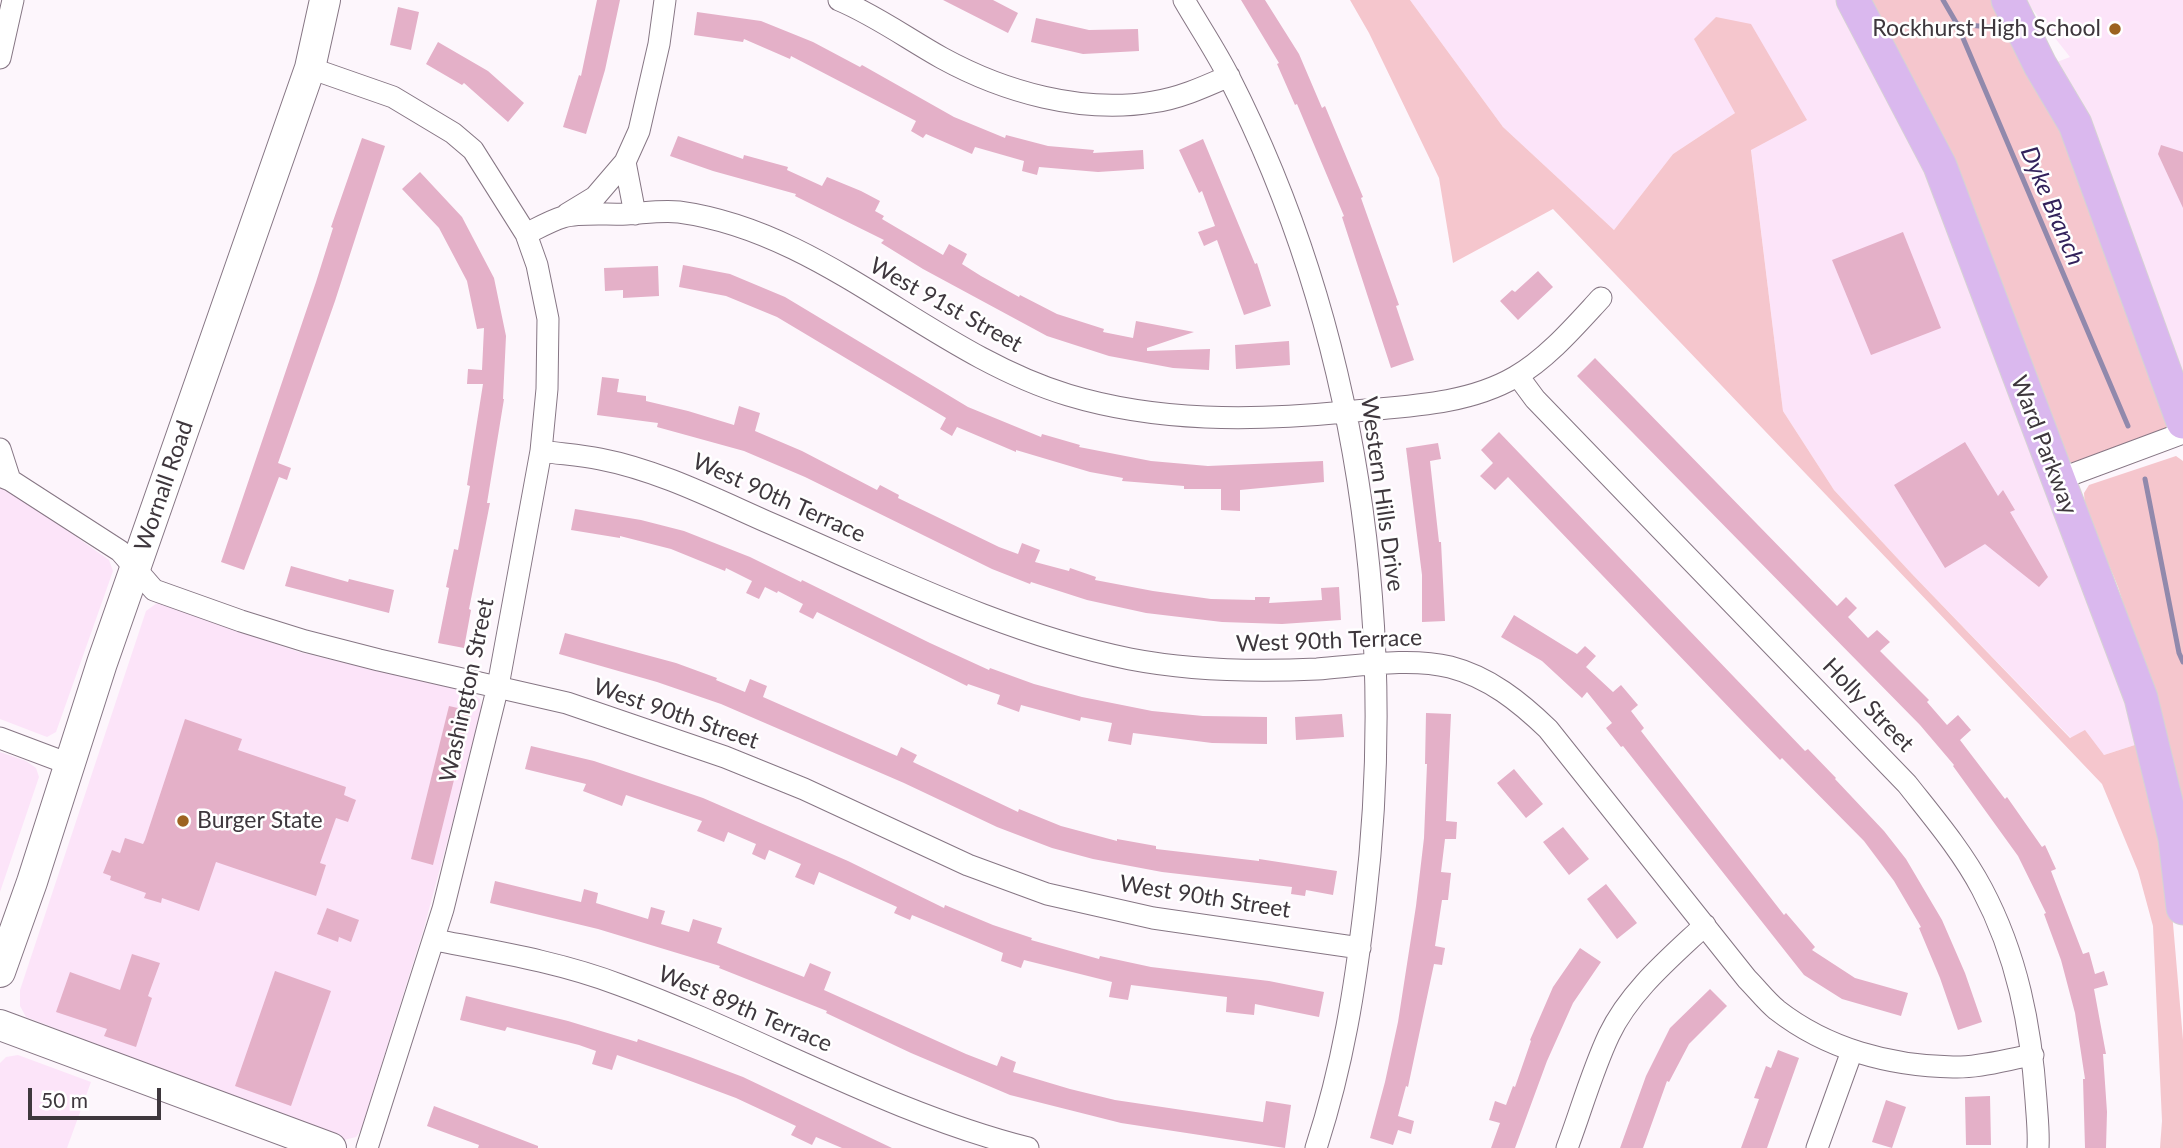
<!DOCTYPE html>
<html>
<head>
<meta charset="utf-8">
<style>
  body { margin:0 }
  #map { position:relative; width:2183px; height:1148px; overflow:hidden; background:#fdf6fc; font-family:Lato,sans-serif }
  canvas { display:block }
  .scale { position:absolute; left:28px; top:1088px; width:133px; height:32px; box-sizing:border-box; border:4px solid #3e373d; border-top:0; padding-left:9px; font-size:21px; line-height:24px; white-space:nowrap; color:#3e373d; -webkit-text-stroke:5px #fff; paint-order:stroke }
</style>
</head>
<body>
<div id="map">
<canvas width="2183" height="1148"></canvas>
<div class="scale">50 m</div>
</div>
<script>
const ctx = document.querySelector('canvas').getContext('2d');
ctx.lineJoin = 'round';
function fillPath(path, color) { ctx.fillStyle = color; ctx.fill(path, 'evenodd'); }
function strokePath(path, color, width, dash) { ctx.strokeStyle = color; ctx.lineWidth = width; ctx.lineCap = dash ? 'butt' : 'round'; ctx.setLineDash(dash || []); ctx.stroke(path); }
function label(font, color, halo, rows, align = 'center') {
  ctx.font = font + ' Lato,sans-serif'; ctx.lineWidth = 5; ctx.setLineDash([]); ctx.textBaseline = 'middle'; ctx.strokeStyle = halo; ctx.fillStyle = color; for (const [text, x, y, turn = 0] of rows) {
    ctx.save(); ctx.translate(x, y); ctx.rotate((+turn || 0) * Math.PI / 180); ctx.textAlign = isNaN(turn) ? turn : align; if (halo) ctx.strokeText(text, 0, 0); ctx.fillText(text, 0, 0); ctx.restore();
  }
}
fillPath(new Path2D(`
  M1410 0H1840L1913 142 2141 743 2104 755 2071 738 1912 574 1834 490 1783 411 1751 149 1735 113 1673 154 1614 230 1503 127Z
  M2025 0H2183V390L2057 62 2070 57Z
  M0 487 21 498 109 560 113 571 56 732 47 737 0 719Z
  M157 603 299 652 472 693 480 699 482 713 424 928 361 1130 356 1137 344 1140 26 1017 20 1006V990L146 611Z
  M0 752 26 761 36 768 39 777 0 892Z
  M18 1055 91 1082 67 1148H0V1063L6 1057Z`), '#fce4f9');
fillPath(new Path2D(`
  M1350 0H1410L1503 127 1614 230 1673 154 1735 113 1694 39 1716 17 1751 24 1807 120 1751 150 1783 411 1834 490 1912 574 2070 738 2085 730 2104 755 2141 743 2172 912 2183 1040V1148H2160L2162 1121 2153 926 2138 871 2102 784 1553 209 1453 263 1439 178 1369 33Z
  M1867 0H2000L2057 117 2170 430 2077 463 2067 462Z
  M2176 456 2183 461V821L2150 686 2118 587 2085 507 2084 493 2089 485Z`), '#f5c6cd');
strokePath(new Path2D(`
  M1943 0 1957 24 2128 426
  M1957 24 1990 27
  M2145 479 2179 653 2183 662`), '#9189ac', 5);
fillPath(new Path2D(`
  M597 0H620L605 70 586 134 563 127 579 75 581 76Z
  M943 0H993L1018 13 1008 33Z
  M1241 0H1265L1299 54 1322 108 1325 106 1363 197 1361 198 1399 305 1396 306 1414 360 1391 368 1342 217 1344 216 1297 104 1295 105 1277 64 1279 63Z
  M398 7 419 12 411 50 390 45Z
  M697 12 761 21 813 42 860 67 862 65 954 117 1005 138 1006 135 1048 146 1094 150 1093 153 1143 150 1144 169 1098 172 1039 167 1037 175 1022 171 1024 161 975 147 972 154 926 134 923 138 911 131 916 121 791 56 790 59 744 39 743 42 694 35Z
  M1036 18 1089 30 1138 29 1139 51 1083 54 1031 42Z
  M438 42 488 71 524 103 508 122 464 83 462 85 426 64Z
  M678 136 743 159 744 155 788 167 787 170 822 186 827 177 861 191 880 201 875 211 884 216 882 219 943 255 949 244 967 254 962 264 981 276 1019 297 1020 295 1057 314 1104 329 1103 332 1133 338 1136 321 1194 332 1147 348V351L1210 349 1209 370 1173 368 1109 356 1047 336 923 269 881 243 884 240 795 196 796 194 713 171 670 156Z
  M362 138 385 146 335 301 278 463 291 468 287 480 279 477 244 570 221 562 316 282 333 228 331 227Z
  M1203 139 1255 264 1257 263 1271 306 1244 315 1217 240 1204 246 1198 232 1215 226 1202 191 1199 193 1179 150Z
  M2161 145 2183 152V208L2158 154Z
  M420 172 462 217 494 278 506 336 503 399H504L487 503H490L469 609 471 610 464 648 438 643 449 588 446 587 454 549 458 550 470 486 467 485 483 384H467L468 369 482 370 484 328 477 329 467 281 439 228 402 189Z
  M1903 232 1941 328 1871 355 1832 260Z
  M683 265 730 274 785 297 968 407 1041 437 1042 434 1080 445 1079 447 1151 461 1208 466 1323 461 1324 482 1240 490V511L1221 510V489H1184V486L1122 481 1123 478 1090 472 1016 450V452L957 427 952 436 940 429 946 418 777 317 726 296 679 287Z
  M658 266 659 296 623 298V290L605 291 604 268Z
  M1538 271 1553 287 1518 320 1500 301 1512 290 1515 292Z
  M1289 341 1290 365 1236 369 1235 345Z
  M1595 358 1837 606 1846 597 1857 608 1848 617 1868 638 1877 630 1890 642 1880 651 1929 700 1927 702 1947 725 1958 715 1971 730 1960 740 2005 799 2007 797 2042 847 2045 845 2056 869 2051 871 2083 954 2089 952 2095 974 2104 971 2108 985 2094 989 2106 1054H2103L2107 1112 2106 1148H2085L2083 1079H2085L2075 1013 2061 960 2044 914 2046 913 2018 856 1953 766 1954 765 1920 725 1577 376Z
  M602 377 619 379 617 392 646 396V401L688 411 734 425 739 406 760 413 755 431 802 451 877 490 880 485 899 495 898 498 999 547 1018 554 1022 543 1040 550 1035 562 1069 571 1070 568 1096 577 1095 580 1153 591 1211 599 1255 600V597H1270L1269 603 1322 600 1321 588 1339 587 1341 620 1282 624 1222 622 1146 613 1087 600 1031 582 1030 584 992 569 805 477 744 451 657 427 658 423 597 415Z
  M1499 432 1805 751 1808 749 1836 778 1835 779 1884 831 1906 859 1942 920 1965 973 1982 1022 1958 1030 1940 978 1919 928 1921 927 1894 881 1864 841 1782 758 1780 760 1742 721 1508 477 1495 490 1480 476 1493 463 1481 450Z
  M1965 442 1998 496 2003 490 2015 510 2010 512 2048 577 2039 587 1985 544 1945 568 1894 485Z
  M1438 443 1441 459 1430 461 1439 542H1441L1445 621 1422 622V575L1406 448Z
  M575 509 641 520 684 531 750 557 801 582 802 580 930 643 989 670 990 668 1034 684 1082 697 1152 711 1203 716 1267 717V744L1212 743 1133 733 1131 745 1108 741 1112 723 1081 717 1080 721 1021 705 1019 712 997 704 1000 695 968 684 967 686 817 612 813 619 799 612 803 604 778 591 777 593 765 587 759 599 746 593 752 581 726 568 725 571 671 549 620 536V538L571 530Z
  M291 566 348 582 349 579 394 590 389 613 285 586Z
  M1514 615 1577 654 1585 646 1596 656 1586 667 1613 692 1621 685 1638 705 1631 711 1644 728 1641 731 1784 915 1786 913 1815 947 1812 950 1855 978 1908 993 1901 1016 1842 999 1804 975 1623 746 1621 747 1606 728 1612 723 1587 692 1582 698 1542 661 1501 637Z
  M565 633 676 663 717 678 716 680 745 692 750 679 767 686 763 697 897 756 901 747 917 755 913 762 1018 812 1019 809 1061 826 1117 841V839L1156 846V849L1259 861V859L1337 871 1333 895 1306 890 1305 896 1291 894 1292 887 1162 872 1093 859 1052 848 997 827 904 783 721 704 657 682 559 654Z
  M449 706 471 711 433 865 411 859Z
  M1426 713 1451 714 1446 821 1457 822 1456 839H1445L1441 872 1451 873 1448 900H1442L1435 946 1445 948 1442 965 1434 964 1408 1087 1406 1086 1398 1116 1414 1121 1411 1134 1398 1130 1393 1145 1370 1138 1385 1082 1398 1022 1416 906 1424 838 1427 764H1425Z
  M1342 714 1344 737 1296 740 1295 717Z
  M185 719 242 739 238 750 346 787 344 795 356 800 348 822 336 818 320 863 326 865 316 896 216 862 199 911 162 898 161 903 144 898 146 893 110 880 111 876 103 873 112 850 120 853 125 838 143 844 145 840Z
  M531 746 594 761 703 798 848 861 944 908 945 905 993 925 1032 938 1031 940 1099 959 1100 956 1151 967 1269 981 1324 992 1319 1017 1255 1004 1254 1015 1226 1012 1227 997 1131 985 1128 1000 1109 997 1112 982 1024 960 1021 968 1001 961 1003 953 912 915 910 920 894 913 897 907 826 875 819 872 814 885 795 877 801 864 769 850 765 860 752 854 756 844 728 832 724 842 697 831 702 821 626 795 622 806 583 791 586 784 525 769Z
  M1514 769 1543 804 1526 818 1497 783Z
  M1563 827 1589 859 1569 875 1543 842Z
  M495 881 581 902 584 889 598 893 596 903 648 919 651 907 665 911 661 924 689 932 693 919 722 928 717 943 804 977 810 963 831 972 824 990 966 1054 997 1066 1001 1056 1016 1062 1013 1072 1070 1089 1115 1100 1263 1122 1266 1101 1291 1105 1285 1148 1121 1123 1010 1095 911 1053 826 1013 827 1011 719 968 720 966 598 929 490 903Z
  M1606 884 1637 923 1617 939 1587 899Z
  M327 908 359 920 351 942 339 937 338 942 317 934Z
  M1580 948 1601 962 1573 1003 1547 1061 1515 1148H1491L1500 1123 1489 1120 1495 1101 1506 1105 1513 1086 1515 1087 1531 1041 1530 1040 1553 987Z
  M132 954 160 963 148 996 152 998 136 1047 104 1036 107 1029 56 1012 70 972 120 990Z
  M275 971 331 991 291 1106 235 1086Z
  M1710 989 1727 1006 1689 1044 1669 1082 1667 1081 1643 1148H1620L1646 1076 1670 1028Z
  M466 996 568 1021 637 1042 638 1039 690 1057 743 1077 892 1148H842L816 1137 812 1145 791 1135 796 1126 736 1098 669 1073 617 1055 612 1070 592 1064 596 1051 579 1045 507 1027 505 1031 460 1020Z
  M1778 1050 1799 1058 1767 1148H1741L1759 1099 1754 1098 1766 1066 1771 1068Z
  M1990 1096 1991 1145H1966L1965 1097Z
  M1886 1100 1906 1107 1892 1148 1872 1142Z
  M434 1106 538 1146V1148H478L479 1145 427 1126Z`), '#e4b0c8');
const street = new Path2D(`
  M839 0C875 15 908 39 942 58 1004 92 1082 114 1153 102 1180 98 1204 87 1229 76
  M1184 0C1199 26 1216 51 1229 77 1358 330 1398 623 1365 903 1355 989 1343 1065 1316 1148
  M0 58 13 0
  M310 68 393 97 453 133 473 150 526 234C538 228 550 221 563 217 580 212 609 215 627 214 644 213 663 210 679 212 825 232 930 353 1068 395 1157 422 1253 421 1345 412 1402 406 1465 406 1515 377 1547 359 1576 325 1601 298
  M567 214 595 197 625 162
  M635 214 625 162 639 131 659 44 665 0
  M1518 376 1535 399 1907 784C1933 817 1962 851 1982 889 2017 955 2031 1026 2036 1100 2037 1116 2039 1132 2038 1148
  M0 449 10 480
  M541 451C561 454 580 455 600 459 657 470 711 497 765 521 884 572 1002 633 1130 659 1192 671 1254 672 1317 669 1358 666 1410 657 1450 667 1489 677 1520 702 1548 729L1747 979C1757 989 1766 1001 1777 1010 1827 1049 1890 1066 1953 1067 1979 1068 2008 1059 2033 1055
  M0 476 10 480 120 551 154 590 241 621 305 641 379 660 567 703 725 757 804 789 968 865 1047 894 1153 918 1360 948
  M2057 480 2183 433
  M0 738 69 764
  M435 940C497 952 560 962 620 985 757 1035 886 1112 1028 1148
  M367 1148 443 909 498 686 541 451 547 389 548 319 537 265 526 234
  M1567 1148C1581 1111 1592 1071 1609 1035 1630 991 1670 958 1705 925
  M1817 1148 1852 1051`);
const secondary = new Path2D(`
  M0 972 32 882 102 663 310 68 325 0
  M0 1025 331 1148`);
const primary = new Path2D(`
  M1853 0 1940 166 2141 698 2175 839 2183 908
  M2008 0 2040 65 2075 124 2183 422`);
strokePath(street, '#867684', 23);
strokePath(secondary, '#867684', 32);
strokePath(primary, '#d5d3d4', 35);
strokePath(street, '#fff', 21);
strokePath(secondary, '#fff', 30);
strokePath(primary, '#dab8ee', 33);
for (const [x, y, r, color] of [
  [2115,29,7,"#9c6220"],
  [183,821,7,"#9c6220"]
]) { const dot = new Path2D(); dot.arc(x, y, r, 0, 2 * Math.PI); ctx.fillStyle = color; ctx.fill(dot); strokePath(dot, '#fff', 2.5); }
label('23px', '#3e373d', '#fff', [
  ["Rockhurst High School",2101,29],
  ["Burger State",197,821,"left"]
], 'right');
label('23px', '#3e373d', '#fff', [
  ["West 91st Street",946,305,29],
  ["Ward Parkway",2044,445,69],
  ["Wornall Road",164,486,-71],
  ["Western Hills Drive",1382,494,82],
  ["West 90th Terrace",779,498,24],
  ["West 90th Terrace",1329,641,-2],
  ["Washington Street",467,690,-78],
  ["Holly Street",1868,705,46],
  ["West 90th Street",676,714,19],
  ["West 90th Street",1205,897,9],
  ["West 89th Terrace",745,1009,23]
]);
label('italic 24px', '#33225b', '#fff', [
  ["Dyke Branch",2052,206,67]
]);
</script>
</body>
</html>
